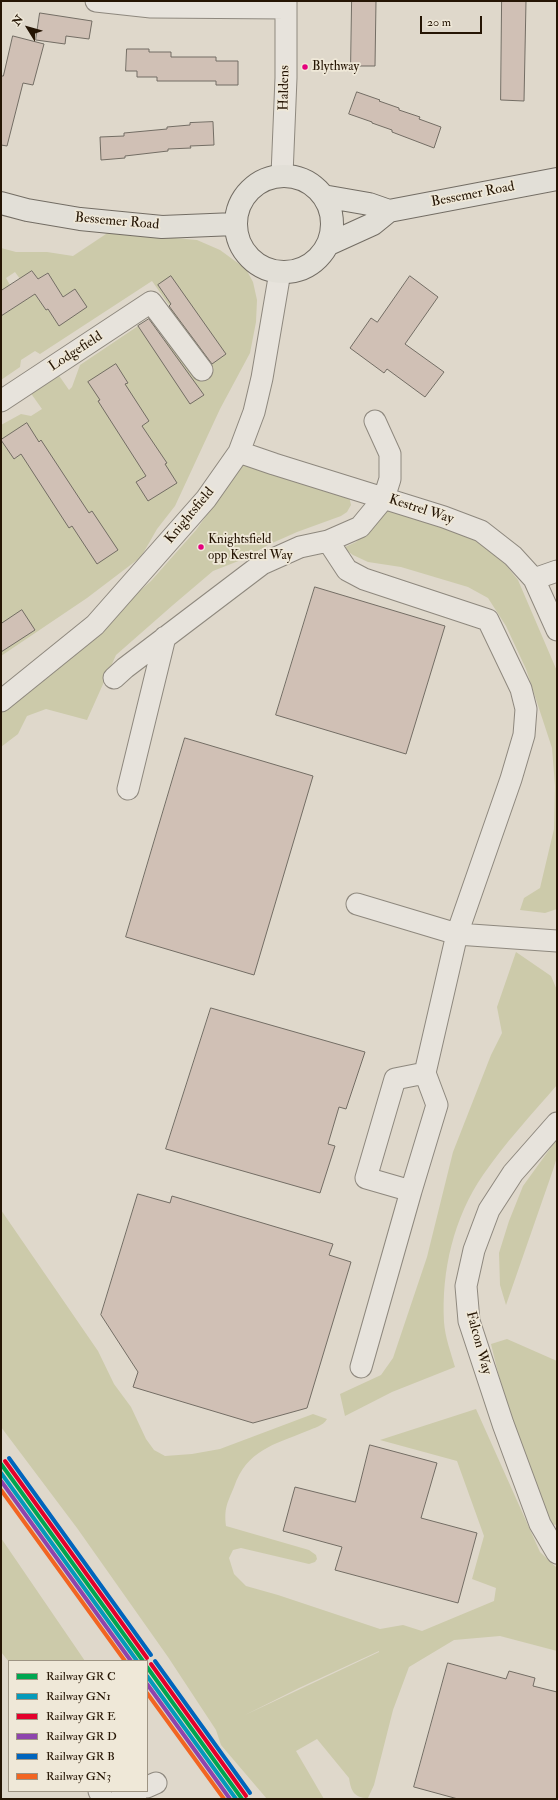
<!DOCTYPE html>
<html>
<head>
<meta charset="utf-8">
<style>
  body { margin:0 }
  #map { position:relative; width:558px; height:1800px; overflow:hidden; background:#dfd8cb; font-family:"IM FELL Double Pica",serif }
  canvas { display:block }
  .frame { position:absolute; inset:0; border:2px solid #251504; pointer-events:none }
  .legend { position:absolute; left:8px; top:1660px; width:140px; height:132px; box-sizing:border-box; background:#efe8d8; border:1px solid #9e9483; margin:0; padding:5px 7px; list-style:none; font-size:12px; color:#251504 }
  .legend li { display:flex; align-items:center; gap:8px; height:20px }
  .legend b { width:20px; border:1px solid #9e9483 }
  .north { position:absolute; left:8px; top:8px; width:40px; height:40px; -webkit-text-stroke:3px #efe8d8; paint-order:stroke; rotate:307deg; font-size:11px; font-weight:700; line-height:16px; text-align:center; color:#251504 }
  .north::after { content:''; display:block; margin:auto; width:14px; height:18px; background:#251504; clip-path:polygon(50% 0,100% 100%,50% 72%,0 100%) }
  .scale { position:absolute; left:420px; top:16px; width:62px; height:18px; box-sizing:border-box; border:2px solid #251504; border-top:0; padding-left:5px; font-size:12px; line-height:14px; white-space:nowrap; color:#251504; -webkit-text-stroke:3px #efe8d8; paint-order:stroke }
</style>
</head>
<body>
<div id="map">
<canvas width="558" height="1800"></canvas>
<div class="frame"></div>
<ul class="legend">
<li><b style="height:5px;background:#00a651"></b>Railway GR C</li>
<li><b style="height:5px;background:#049aba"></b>Railway GN1</li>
<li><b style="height:5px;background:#e4002b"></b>Railway GR E</li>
<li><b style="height:5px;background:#8e44ad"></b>Railway GR D</li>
<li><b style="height:5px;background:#0065bd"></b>Railway GR B</li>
<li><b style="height:5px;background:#f26522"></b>Railway GN3</li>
</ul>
<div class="north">N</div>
<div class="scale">20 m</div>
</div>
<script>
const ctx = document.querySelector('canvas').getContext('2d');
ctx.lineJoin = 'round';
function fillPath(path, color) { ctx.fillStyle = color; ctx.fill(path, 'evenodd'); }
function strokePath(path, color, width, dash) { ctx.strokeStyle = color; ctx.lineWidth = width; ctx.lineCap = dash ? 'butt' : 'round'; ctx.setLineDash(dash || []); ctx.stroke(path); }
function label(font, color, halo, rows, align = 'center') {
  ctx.font = font + ' "IM FELL Double Pica",serif'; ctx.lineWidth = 3.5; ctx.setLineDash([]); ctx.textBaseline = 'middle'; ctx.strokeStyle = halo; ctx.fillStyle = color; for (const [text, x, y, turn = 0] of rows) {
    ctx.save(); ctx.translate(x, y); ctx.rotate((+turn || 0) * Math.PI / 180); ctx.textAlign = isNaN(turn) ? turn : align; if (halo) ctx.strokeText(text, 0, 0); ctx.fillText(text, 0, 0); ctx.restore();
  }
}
fillPath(new Path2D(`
  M109 232 197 240 220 250 246 269 253 282 257 300 256 322 250 353 220 409 175 506 157 529 141 557 87 598 1 656V425L21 414 31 416 42 409 25 385 53 367 69 390 72 387 80 365 138 326 153 348 166 339 152 317 171 308 152 281 40 354 35 351 21 360 20 367 1 380V316L35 294 46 310 48 309 59 325 75 289 63 297 47 273 38 279 32 271 20 279 15 272 6 278 10 285 1 291V248L16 252H47L73 256Z
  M247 459 349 496 351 505 347 512 341 516 297 532 270 544 241 560 213 571 173 605 116 655 87 720 46 709 27 716 18 734 1 747V693L126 603 151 581 196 530Z
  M388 508 476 539 501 559 518 580 557 671V909L545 913 520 910 524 898 540 888 554 829 555 786 552 748 526 669 506 626 488 598 468 587 401 567 368 562 353 555 343 548 356 542Z
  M516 952 551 976 557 990V1085C532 1114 505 1143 483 1175 454 1217 441 1271 444 1322 445 1337 451 1353 455 1367L392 1392 345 1416 340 1394 381 1375 393 1358 427 1257 453 1152 491 1055 502 1033 497 1007Z
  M557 1139V1157L553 1170 506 1305 500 1285 499 1253 509 1221 523 1186Z
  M1 1210 98 1351 114 1384 131 1407 146 1439 154 1450 165 1456 192 1454 220 1449 313 1414 327 1419C323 1426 314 1428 307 1431 273 1445 247 1450 234 1487 227 1504 224 1508 226 1526L309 1550 316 1555 317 1559 315 1562 309 1564 241 1548 233 1550 229 1558 234 1574 246 1586 278 1595 380 1629 403 1625 422 1631 494 1601 496 1588 472 1579 484 1536 457 1461 380 1440 476 1409 540 1552 557 1568V1651L500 1636 454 1640 409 1667 393 1710 374 1785 368 1798C354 1798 351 1791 349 1778L317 1739 296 1751 324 1799H267L221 1745 216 1730 168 1657 77 1528 1 1427ZM379 1651V1652L245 1715 299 1688Z
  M507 1339 557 1361V1525L549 1524 508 1414 491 1344Z
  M1 1538 85 1661H9V1662L1 1652Z`), '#cccaaa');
const building = new Path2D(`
  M352 1H376L375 66H351Z
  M502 1H526L524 101 501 100Z
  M40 13 92 21 89 39 66 36 65 44 36 40Z
  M13 36 44 44 33 85 23 83 7 146 1 145V76H3Z
  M127 49H149V52H171V57H216V61H238V85H216V81H157V77H137V71H126Z
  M357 92 380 100 379 101 399 108V110L420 117 419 119 441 127 434 148 392 132V130L372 123V122L349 114Z
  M213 122 214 145 190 146 191 148 168 149V151L125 156V158L101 160 100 137 124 136V133L167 129V127L190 125V123Z
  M32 271 38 279 48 273 63 297 75 289 87 307 59 326 48 309 46 310 35 294 1 316V291Z
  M171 276 226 354 212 364 169 306 171 304 158 285Z
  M410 276 438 297 405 344 444 372 425 397 387 369 384 373 350 348 371 318 377 322Z
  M149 319 204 395 190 404 138 326Z
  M116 364 128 383 125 384 149 421 142 426 167 463 165 464 177 483 148 501 136 482 146 476 98 401 100 400 88 382Z
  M27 423 39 442 41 440 89 513 92 511 118 550 97 564 72 526 69 528 21 454 14 459 1 440Z
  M315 587 445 626 406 754 276 715Z
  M22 610 35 630 1 652V624Z
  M185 738 313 776 254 975 126 937Z
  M211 1008 365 1052 346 1109 339 1107 328 1144 335 1146 320 1193 166 1149Z
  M138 1194 170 1203 172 1196 333 1244 329 1255 351 1262 307 1408 253 1423 133 1387 138 1372 101 1315Z
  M370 1445 437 1463 421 1518 477 1533 458 1603 335 1570 342 1547 283 1531 295 1487 355 1502Z
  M448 1663 506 1679 509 1671 535 1678 533 1686 557 1692V1799H458L414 1787Z`);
fillPath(building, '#d0c0b5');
strokePath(building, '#736d64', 1);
const minor = new Path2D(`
  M96 1 151 7 286 8
  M282 175 286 78V1
  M1 401 151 302 202 370
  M239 452 274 464 444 517 481 531 513 556 534 579 557 630
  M328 541 360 527 384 498 390 479V454L375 421
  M534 579 557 571
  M114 678 125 668 262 564 300 547 328 541 347 570 364 579 488 620 521 689 526 709 524 735 511 779 457 934 425 1073
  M1 701 95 625 206 499 239 452 254 412 262 378 280 272
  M128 789 165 637
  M357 904 457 934 557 941
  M425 1073 437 1105 411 1191 366 1178 395 1079Z
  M557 1123 513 1173 489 1210 474 1250 466 1286 469 1321 503 1424 540 1524 557 1553
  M361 1367 411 1191
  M147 1787 156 1783
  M99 1791 103 1799
  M120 1799 138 1791`);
const major = new Path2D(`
  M236 224a48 48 0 1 1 96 0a48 48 0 1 1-96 0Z
  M323 196 369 204 389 211
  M1 203 27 210 80 219 162 227 235 224
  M329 244 373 224 389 211 557 179`);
strokePath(minor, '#8e887e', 23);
strokePath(major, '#736d64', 24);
strokePath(minor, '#e7e3dc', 21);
strokePath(major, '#e2dfd7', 22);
strokePath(new Path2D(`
  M1 1464 143 1661
  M147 1667 242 1799`), '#00a651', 4);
strokePath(new Path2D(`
  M1 1473 137 1661
  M147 1676 236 1799`), '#049aba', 4);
strokePath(new Path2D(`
  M5 1461 147 1658
  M151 1664 246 1796`), '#e4002b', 4);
strokePath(new Path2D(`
  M1 1481 131 1661
  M147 1684 230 1799`), '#8e44ad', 4);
strokePath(new Path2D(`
  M9 1458 151 1655
  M155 1661 250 1793`), '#0065bd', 4);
strokePath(new Path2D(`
  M1 1490 125 1661
  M147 1693 224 1799`), '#f26522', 4);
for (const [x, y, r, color] of [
  [305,67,3.5,"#e5007d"],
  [201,547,3.5,"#e5007d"]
]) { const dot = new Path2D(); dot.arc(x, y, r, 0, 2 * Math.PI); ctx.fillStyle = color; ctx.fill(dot); strokePath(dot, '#efe8d8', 1.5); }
label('13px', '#251504', '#efe8d8', [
  ["Blythway",312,67],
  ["Knightsfield",208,540],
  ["opp Kestrel Way",208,556]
], 'left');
label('14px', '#251504', '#efe8d8', [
  ["Haldens",285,88,-89],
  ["Bessemer Road",473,195,-11],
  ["Bessemer Road",117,222,5],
  ["Lodgefield",76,352,-33],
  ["Kestrel Way",421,510,18],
  ["Knightsfield",190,516,-50],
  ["Falcon Way",478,1343,75]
]);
</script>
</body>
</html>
